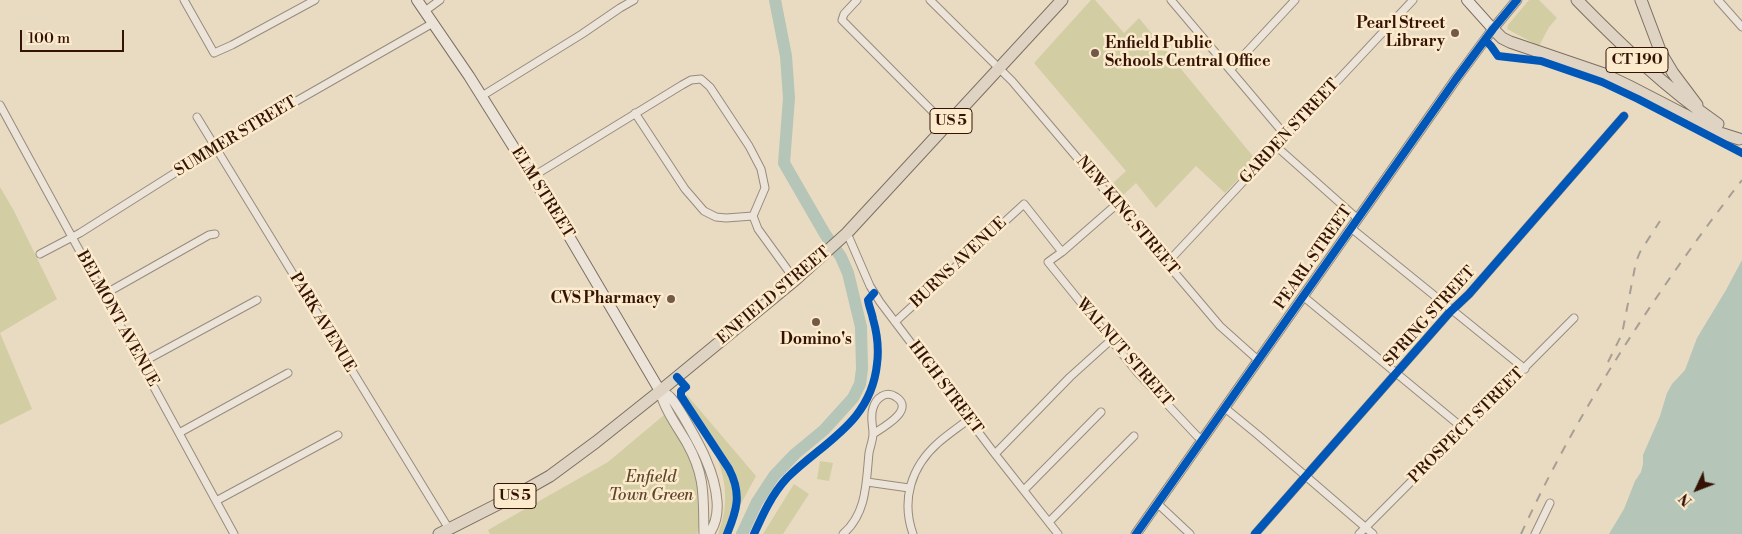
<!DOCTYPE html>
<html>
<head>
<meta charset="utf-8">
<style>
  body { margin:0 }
  #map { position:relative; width:1742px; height:534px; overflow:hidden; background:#e9dbc2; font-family:"Libre Bodoni",serif }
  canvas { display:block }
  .north { position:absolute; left:1672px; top:464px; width:50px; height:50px; -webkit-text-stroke:4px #fceacc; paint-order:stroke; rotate:227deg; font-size:14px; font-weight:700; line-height:20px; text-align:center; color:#341305 }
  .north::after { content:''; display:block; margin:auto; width:18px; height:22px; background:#341305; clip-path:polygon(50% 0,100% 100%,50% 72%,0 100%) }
  .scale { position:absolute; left:20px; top:30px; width:104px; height:22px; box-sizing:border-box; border:2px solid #341305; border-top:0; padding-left:6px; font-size:15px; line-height:18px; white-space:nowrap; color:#341305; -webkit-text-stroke:4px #fceacc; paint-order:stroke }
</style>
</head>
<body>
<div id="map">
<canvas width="1742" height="534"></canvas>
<div class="north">N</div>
<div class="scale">100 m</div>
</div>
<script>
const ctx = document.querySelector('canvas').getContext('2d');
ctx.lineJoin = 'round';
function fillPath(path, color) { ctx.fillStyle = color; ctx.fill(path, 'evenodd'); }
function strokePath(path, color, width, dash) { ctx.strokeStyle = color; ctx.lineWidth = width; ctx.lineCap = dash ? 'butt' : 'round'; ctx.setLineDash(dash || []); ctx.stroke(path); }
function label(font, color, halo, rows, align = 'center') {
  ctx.font = font + ' "Libre Bodoni",serif'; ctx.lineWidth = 5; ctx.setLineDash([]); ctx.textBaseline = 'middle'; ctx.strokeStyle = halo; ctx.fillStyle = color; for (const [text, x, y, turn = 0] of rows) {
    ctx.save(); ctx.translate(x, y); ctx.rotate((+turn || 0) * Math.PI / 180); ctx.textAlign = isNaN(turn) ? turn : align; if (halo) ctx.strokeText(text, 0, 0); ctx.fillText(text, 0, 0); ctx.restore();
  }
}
fillPath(new Path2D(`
  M1091 0H1095L1124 33 1139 18 1256 160 1225 193 1196 166 1156 208 1136 183 1120 198 1110 186 1126 171 1034 63Z
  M1529 0H1539L1557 18 1549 27 1539 46 1507 29 1508 25Z
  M0 187 14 211 57 299 0 333 32 409 0 425Z
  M687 395 756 476 737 511 727 534H718C739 482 711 440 683 398Z
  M664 415C672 428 682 440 689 454 701 477 705 509 697 534H490L488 530 608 462Z
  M820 461 833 463 829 481 817 479Z
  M794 484 809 494 783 534H763Z`), '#d2cda3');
fillPath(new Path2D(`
  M1742 260V534H1609L1624 509 1635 481 1641 472 1643 464V455L1660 416 1667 393 1672 384 1685 370 1697 338 1726 290Z`), '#b5c5b7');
strokePath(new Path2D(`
  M742 534 757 502 774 476 795 454 824 430 853 398 860 384 862 369 861 327 848 273 841 257 825 234 784 163 789 98 786 56 775 0`), '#b5c5b7', 12);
const minor = new Path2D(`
  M184 0 214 53 232 45 315 0
  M857 0 844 14 842 20 947 126
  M930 0 1012 81 1220 326 1258 360
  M1171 0 1286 136
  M1718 0 1742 27
  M425 11 440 0
  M1230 70 1295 0
  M482 96 582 34 620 8 634 0
  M0 105 234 534
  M635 113 685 189 704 211 716 217 726 218 753 216
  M197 117 449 529
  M1277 147 1358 219
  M532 177 682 85 691 80 701 79 710 87 749 146 761 169 765 188 753 216
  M1117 204 1062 252 1048 262 1137 372 1197 436 1203 440
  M753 216 758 229 795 280
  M1351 228 1525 369
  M847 233 870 286 880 302 995 454 1058 534
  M40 254 80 233 216 147 433 23
  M1167 263 1413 0
  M103 295 209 235 215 234
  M1304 297 1464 429
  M895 322 1024 204 1062 252
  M141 363 257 300
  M1225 408 1258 435 1373 534
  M179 433 288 373
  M995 454 1070 377 1111 340
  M867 482 909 488
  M1024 490 1101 412
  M216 501 338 435
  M1157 503 1190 534
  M1049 522 1134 436
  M843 534C867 513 866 483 869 453 870 447 873 440 873 434 873 425 870 417 873 408 876 398 886 390 896 397 916 410 882 428 873 434
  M913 534C901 500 911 467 938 443 948 434 959 427 969 419
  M1255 534 1449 313 1469 294 1624 116
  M1359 534 1574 318
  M1535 534 1550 503`);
const tertiary = new Path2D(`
  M660 391C663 393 668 394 670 397 675 402 679 410 683 416 698 442 715 471 717 501 718 513 716 524 709 534
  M660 391C665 410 677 426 687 443 706 477 703 497 704 534
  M1136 534 1456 79 1493 29 1517 0`);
const secondary = new Path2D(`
  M417 0 469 76 563 226 660 391
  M1467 0 1493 29`);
const primary = new Path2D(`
  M1577 0C1621 45 1666 88 1718 124
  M1641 0 1661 53 1673 73 1697 105
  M1493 29 1502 38 1510 42 1604 74 1629 86 1720 133 1739 139
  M439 534 520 493 550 476 596 442 660 391 795 280 847 233 1062 0`);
strokePath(minor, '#978b7c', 9);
strokePath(tertiary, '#978b7c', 11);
strokePath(secondary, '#7d7062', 12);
strokePath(primary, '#7d7062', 13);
strokePath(minor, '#ece4d8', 7);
strokePath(tertiary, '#ece4d8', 9);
strokePath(secondary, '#ece4d8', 10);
strokePath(primary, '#dfd4c3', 11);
strokePath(new Path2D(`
  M1608 362 1622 334 1636 262 1640 252 1660 221
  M1521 534C1579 408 1657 290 1742 180`), '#a89f94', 2, [9, 9]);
strokePath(new Path2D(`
  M1485 40 1491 46 1498 56 1541 61 1602 82 1638 99 1742 153
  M677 377 686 387 681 391V396L729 469C742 494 737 510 727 534
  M754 534C763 514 772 494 787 478 823 442 871 423 877 364 879 349 877 333 873 319 872 313 869 307 868 300L874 293
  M1136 534 1456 79 1493 29 1517 0
  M1255 534 1449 313 1469 294 1624 116`), '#0057b8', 8);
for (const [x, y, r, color] of [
  [1455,33,5,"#735947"],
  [1095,53,5,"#735947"],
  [671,299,5,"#735947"],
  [816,322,5,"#735947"]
]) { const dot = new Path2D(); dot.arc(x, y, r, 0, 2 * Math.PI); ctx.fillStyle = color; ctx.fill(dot); strokePath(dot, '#fceacc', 2); }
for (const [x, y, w] of [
  [1637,60,62],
  [951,121,42],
  [515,496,42]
]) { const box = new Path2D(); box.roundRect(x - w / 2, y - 12.5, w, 25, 4); ctx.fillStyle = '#fceacc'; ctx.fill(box); strokePath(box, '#341305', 1); }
label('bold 15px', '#341305', null, [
  ["CT 190",1637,60],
  ["US 5",951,121],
  ["US 5",515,496]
]);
label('bold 16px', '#341305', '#fceacc', [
  ["Pearl Street",1445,24],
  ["Library",1445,42],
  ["Enfield Public",1105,44,"left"],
  ["Schools Central Office",1105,62,"left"],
  ["CVS Pharmacy",661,299],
  ["Domino's",816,340,"center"]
], 'right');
label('16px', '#341305', '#fceacc', [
  ["GARDEN STREET",1290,132,-47],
  ["SUMMER STREET",236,137,-31],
  ["ELM STREET",542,193,58],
  ["NEW KING STREET",1127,216,50],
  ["PEARL STREET",1314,258,-55],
  ["BURNS AVENUE",959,263,-43],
  ["ENFIELD STREET",774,296,-40],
  ["SPRING STREET",1430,317,-48],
  ["BELMONT AVENUE",117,319,61],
  ["PARK AVENUE",322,323,59],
  ["WALNUT STREET",1124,353,49],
  ["HIGH STREET",945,388,53],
  ["PROSPECT STREET",1467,426,-45]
]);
label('italic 16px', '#5e472d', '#fceacc', [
  ["Enfield",651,478],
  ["Town Green",651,496]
]);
</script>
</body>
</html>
